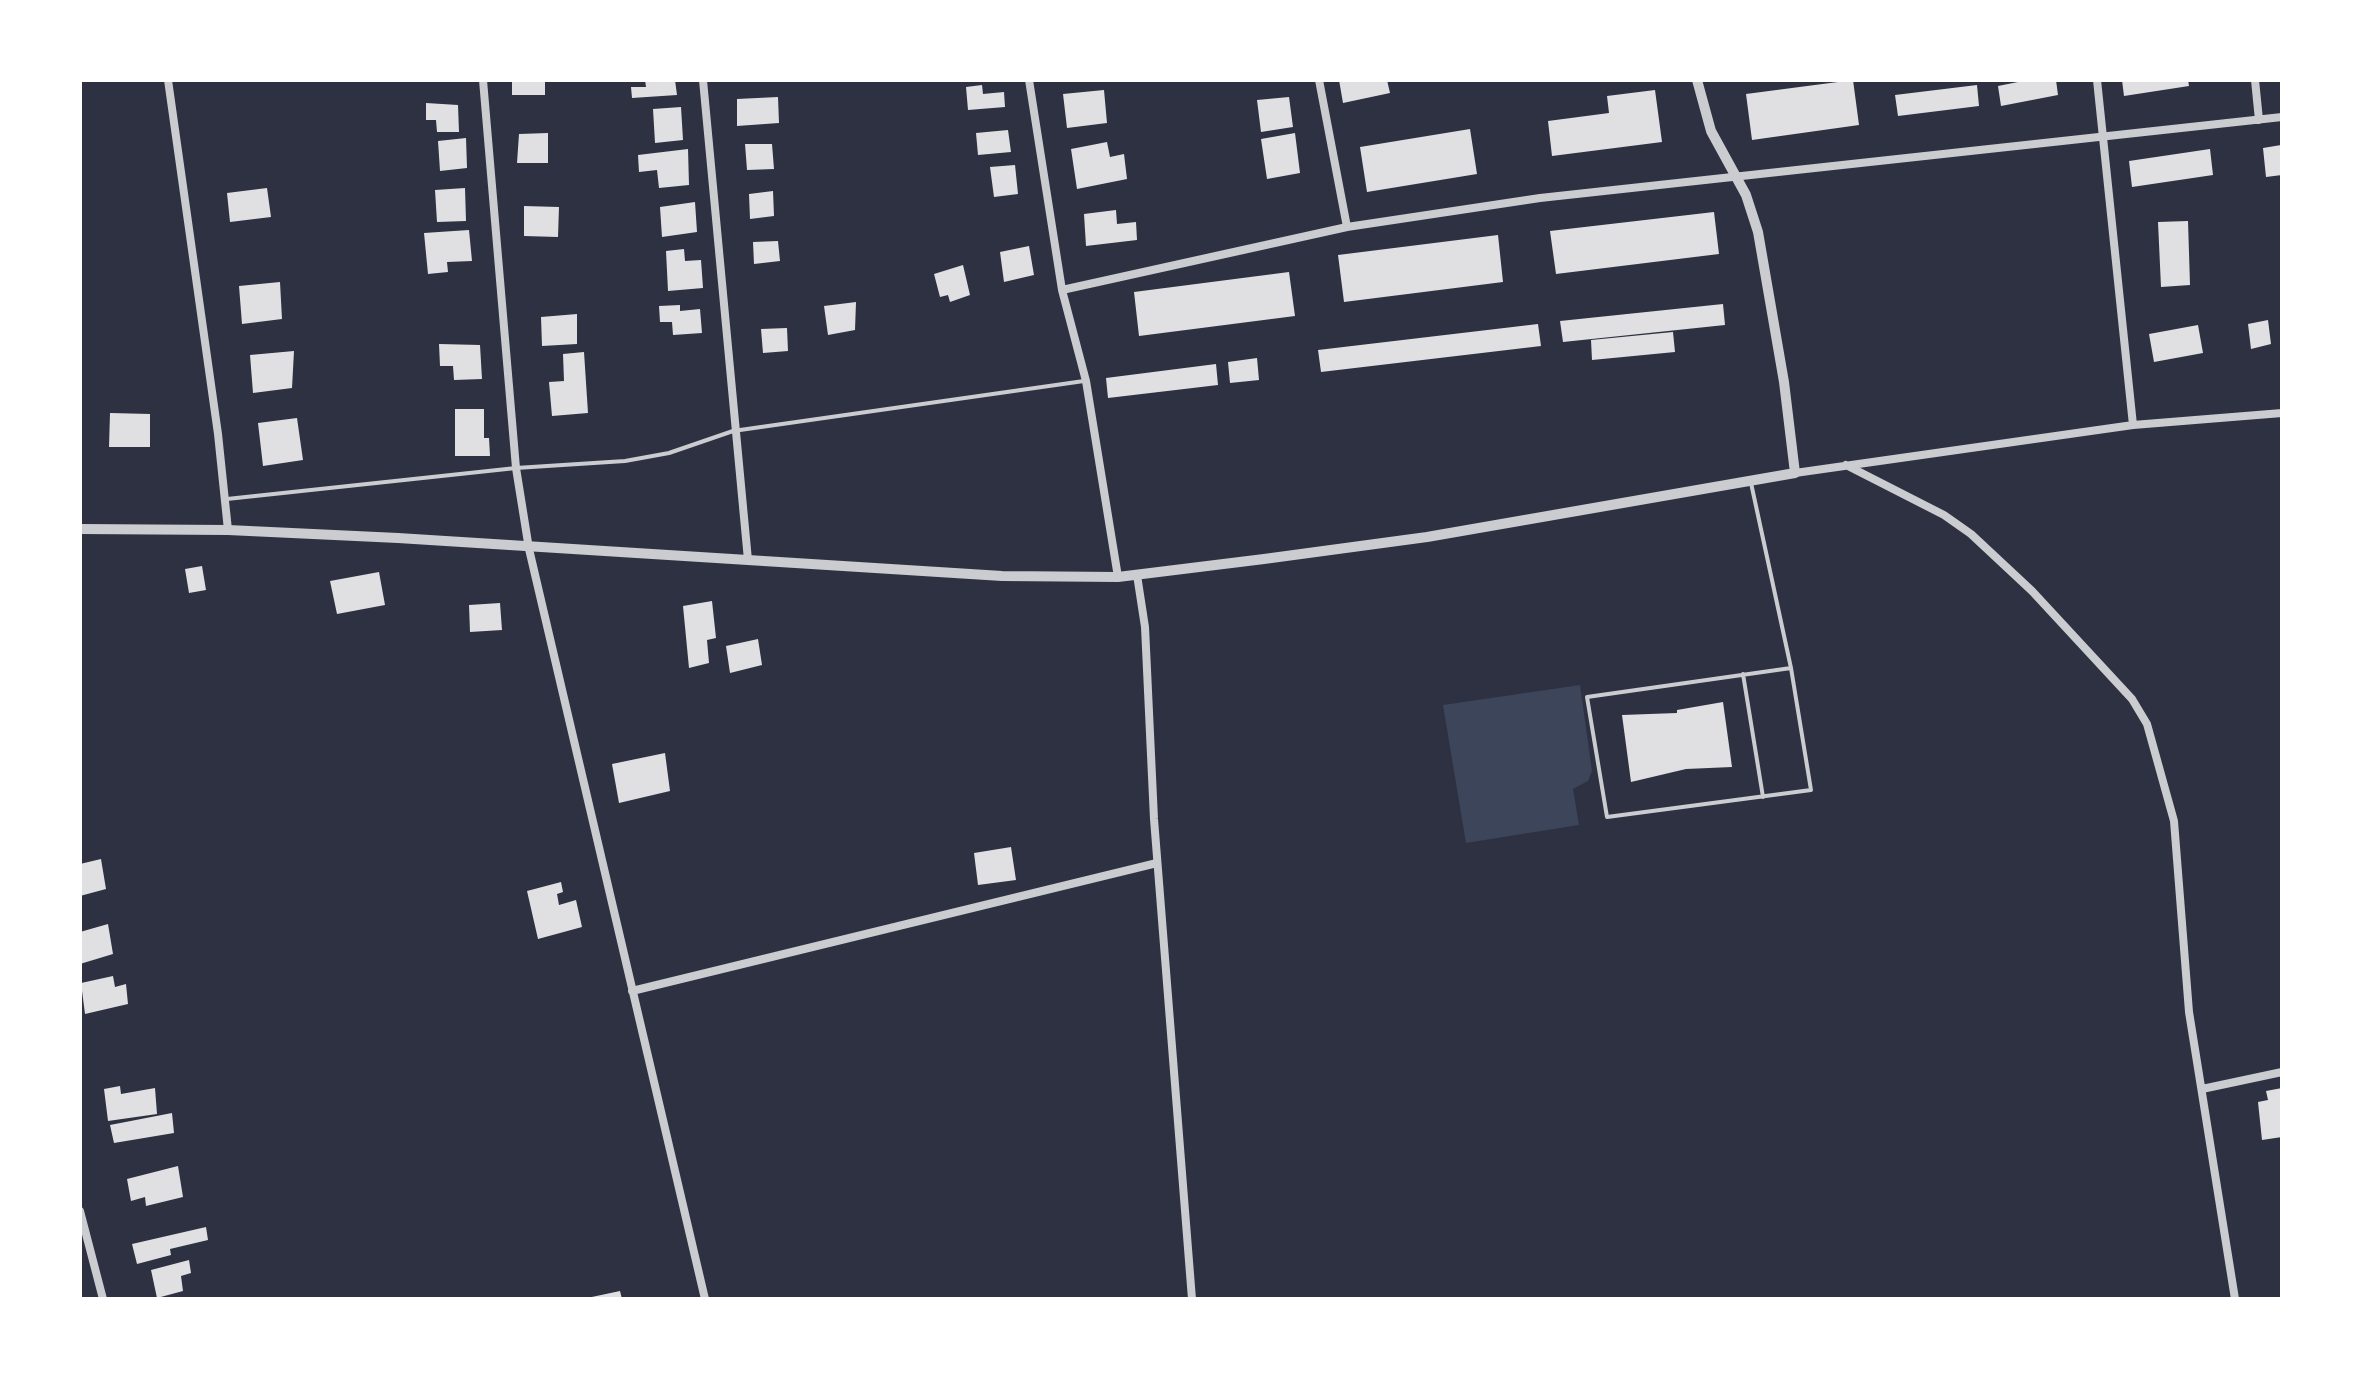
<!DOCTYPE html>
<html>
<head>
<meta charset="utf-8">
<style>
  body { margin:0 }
  #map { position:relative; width:2362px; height:1379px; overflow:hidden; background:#2d3142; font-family:Montserrat,sans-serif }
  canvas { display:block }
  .frame { position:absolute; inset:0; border:82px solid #fff; pointer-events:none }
</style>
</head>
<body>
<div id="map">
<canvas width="2362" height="1379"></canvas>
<div class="frame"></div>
</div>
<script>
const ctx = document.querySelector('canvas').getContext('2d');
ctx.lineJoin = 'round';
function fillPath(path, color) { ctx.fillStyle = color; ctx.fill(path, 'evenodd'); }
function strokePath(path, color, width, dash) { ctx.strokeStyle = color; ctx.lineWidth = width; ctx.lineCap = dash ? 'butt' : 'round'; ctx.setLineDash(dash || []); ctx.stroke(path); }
fillPath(new Path2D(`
  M1580 685 1592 771 1588 781 1573 789 1579 825 1466 843 1443 705Z`), '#3c4559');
fillPath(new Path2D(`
  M512 80H545V95H512Z
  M645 80H675L677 95 632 98 631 87H646Z
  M1339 80H1387L1390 93 1343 103Z
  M1853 80 1859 125 1752 140 1746 94Z
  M2028 80H2056L2058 95 2001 106 1998 86Z
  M2122 80H2188L2189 86 2124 96Z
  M982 85 983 94 1004 92 1005 107 968 110 966 87Z
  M1977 85 1979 106 1898 116 1895 95Z
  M1104 90 1107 123 1067 128 1063 94Z
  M1655 90 1662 142 1552 156 1548 121 1609 113 1607 96Z
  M778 97 779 123 737 126V99Z
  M1289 97 1293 127 1261 132 1257 100Z
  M426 103 458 105 459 132H437L436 120H426Z
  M681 107 683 140 655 143 653 109Z
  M1470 129 1477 174 1367 192 1360 147Z
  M1008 130 1011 152 978 155 976 133Z
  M548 133V163H517L519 134Z
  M1295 133 1300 173 1267 179 1261 139Z
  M466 138 467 168 440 171 438 141Z
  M1107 142 1110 157 1124 154 1127 179 1077 189 1071 149Z
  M745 144H772L774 169 747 170Z
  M2281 145 2282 175 2266 177 2263 148Z
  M688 149 689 185 659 188 657 170 639 172 638 155Z
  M2210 149 2213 175 2132 187 2129 161Z
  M1015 165 1018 194 994 197 990 167Z
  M267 188 271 217 230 222 227 193Z
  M465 188 466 221 437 222 435 190Z
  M773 191 774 216 750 219 749 194Z
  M695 202 697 232 662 237 660 207Z
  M524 206 559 207 558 237 524 236Z
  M1116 210 1117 224 1136 222 1137 240 1086 246 1084 214Z
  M1714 212 1719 254 1556 274 1550 231Z
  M2188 221 2190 285 2161 287 2158 222Z
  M469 230 472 261 447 262 448 272 428 274 424 233Z
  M1498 235 1503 282 1344 302 1338 255Z
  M778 241 780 261 754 264 753 242Z
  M1029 246 1034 275 1004 282 1000 252Z
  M684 249 685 261 701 260 703 288 668 291 666 251Z
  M963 265 970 295 950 302 948 295 940 297 934 274Z
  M1289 272 1295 316 1139 336 1134 292Z
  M280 282 282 319 242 324 239 286Z
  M856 302 855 330 828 335 824 306Z
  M1723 304 1725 325 1563 342 1560 321Z
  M680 305V311L700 309 702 333 673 335 672 322H660L659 306Z
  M577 314V344L542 346 541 317Z
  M2268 320 2271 344 2251 349 2248 324Z
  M1538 324 1541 346 1321 372 1318 350Z
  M2198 325 2203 353 2154 362 2149 334Z
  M787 328 788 351 763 353 761 329Z
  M1673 332 1675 352 1592 360 1591 340Z
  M439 344 480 345 482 379 454 380 453 366H440Z
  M294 351 292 388 253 393 250 355Z
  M584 352 588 413 552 416 549 382 564 381 563 354Z
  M1257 358 1259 380 1230 383 1228 362Z
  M1216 364 1218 385 1108 398 1106 378Z
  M455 409H484V438H489L490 456H455Z
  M110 413 150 414V447H109Z
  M297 418 303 460 263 466 258 423Z
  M202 566 206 590 189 593 185 569Z
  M379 572 385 605 337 614 330 581Z
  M712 601 716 638 707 640 709 663 689 668 683 606Z
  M500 603 502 630 470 632 469 605Z
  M758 639 762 665 730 673 726 646Z
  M1723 702 1732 767 1686 769 1631 782 1622 715 1677 713V710Z
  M665 753 670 791 619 803 612 764Z
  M1011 847 1016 880 978 885 974 853Z
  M101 859 106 889 80 896V864Z
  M561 882 563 892 557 894 559 905 576 900 582 927 538 939 527 891Z
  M108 924 113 954 80 964V932Z
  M113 976 115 987 126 984 128 1004 85 1014 81 983Z
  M120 1086 121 1094 155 1088 157 1114 108 1121 104 1089Z
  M2282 1088V1137L2262 1140 2258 1102 2268 1100 2266 1091Z
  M172 1113 174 1133 114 1143 110 1125Z
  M178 1166 183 1197 146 1206 145 1197 131 1201 127 1179Z
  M206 1227 208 1240 170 1249 171 1255 137 1264 132 1244Z
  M189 1260 191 1273 181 1276 183 1291 157 1298 151 1270Z
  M620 1291 622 1299H587V1298Z`), '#e0e0e3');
strokePath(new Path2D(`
  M1751 483 1791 668 1811 790 1607 817 1587 697 1791 668
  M227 499 516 468 625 461 669 453 733 431 1084 381
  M1743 674 1763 797`), '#caccd0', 4);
strokePath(new Path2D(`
  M168 80 218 434 228 530
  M483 80 516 468 529 549 705 1299
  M703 80 748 560
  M1029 80 1062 290 1086 381 1118 577
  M1319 80 1347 227
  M2097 80 2133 425
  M2255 80 2259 120
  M1062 290 1347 227 1540 198 2282 117
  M1846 465 1944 515 1971 534 2032 591 2132 699 2147 724 2174 821 2189 1012 2235 1299
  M1795 473 2133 425 2282 413
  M1137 575 1145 627 1154 819 1192 1299
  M632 991 1157 863
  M2202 1089 2282 1072
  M80 1211 103 1299`), '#caccd0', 8);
strokePath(new Path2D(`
  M80 529 228 530 398 538 1002 576 1118 577 1264 559 1427 537 1795 473 1784 382 1758 232 1746 195 1711 131 1697 80`), '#caccd0', 10);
</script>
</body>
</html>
